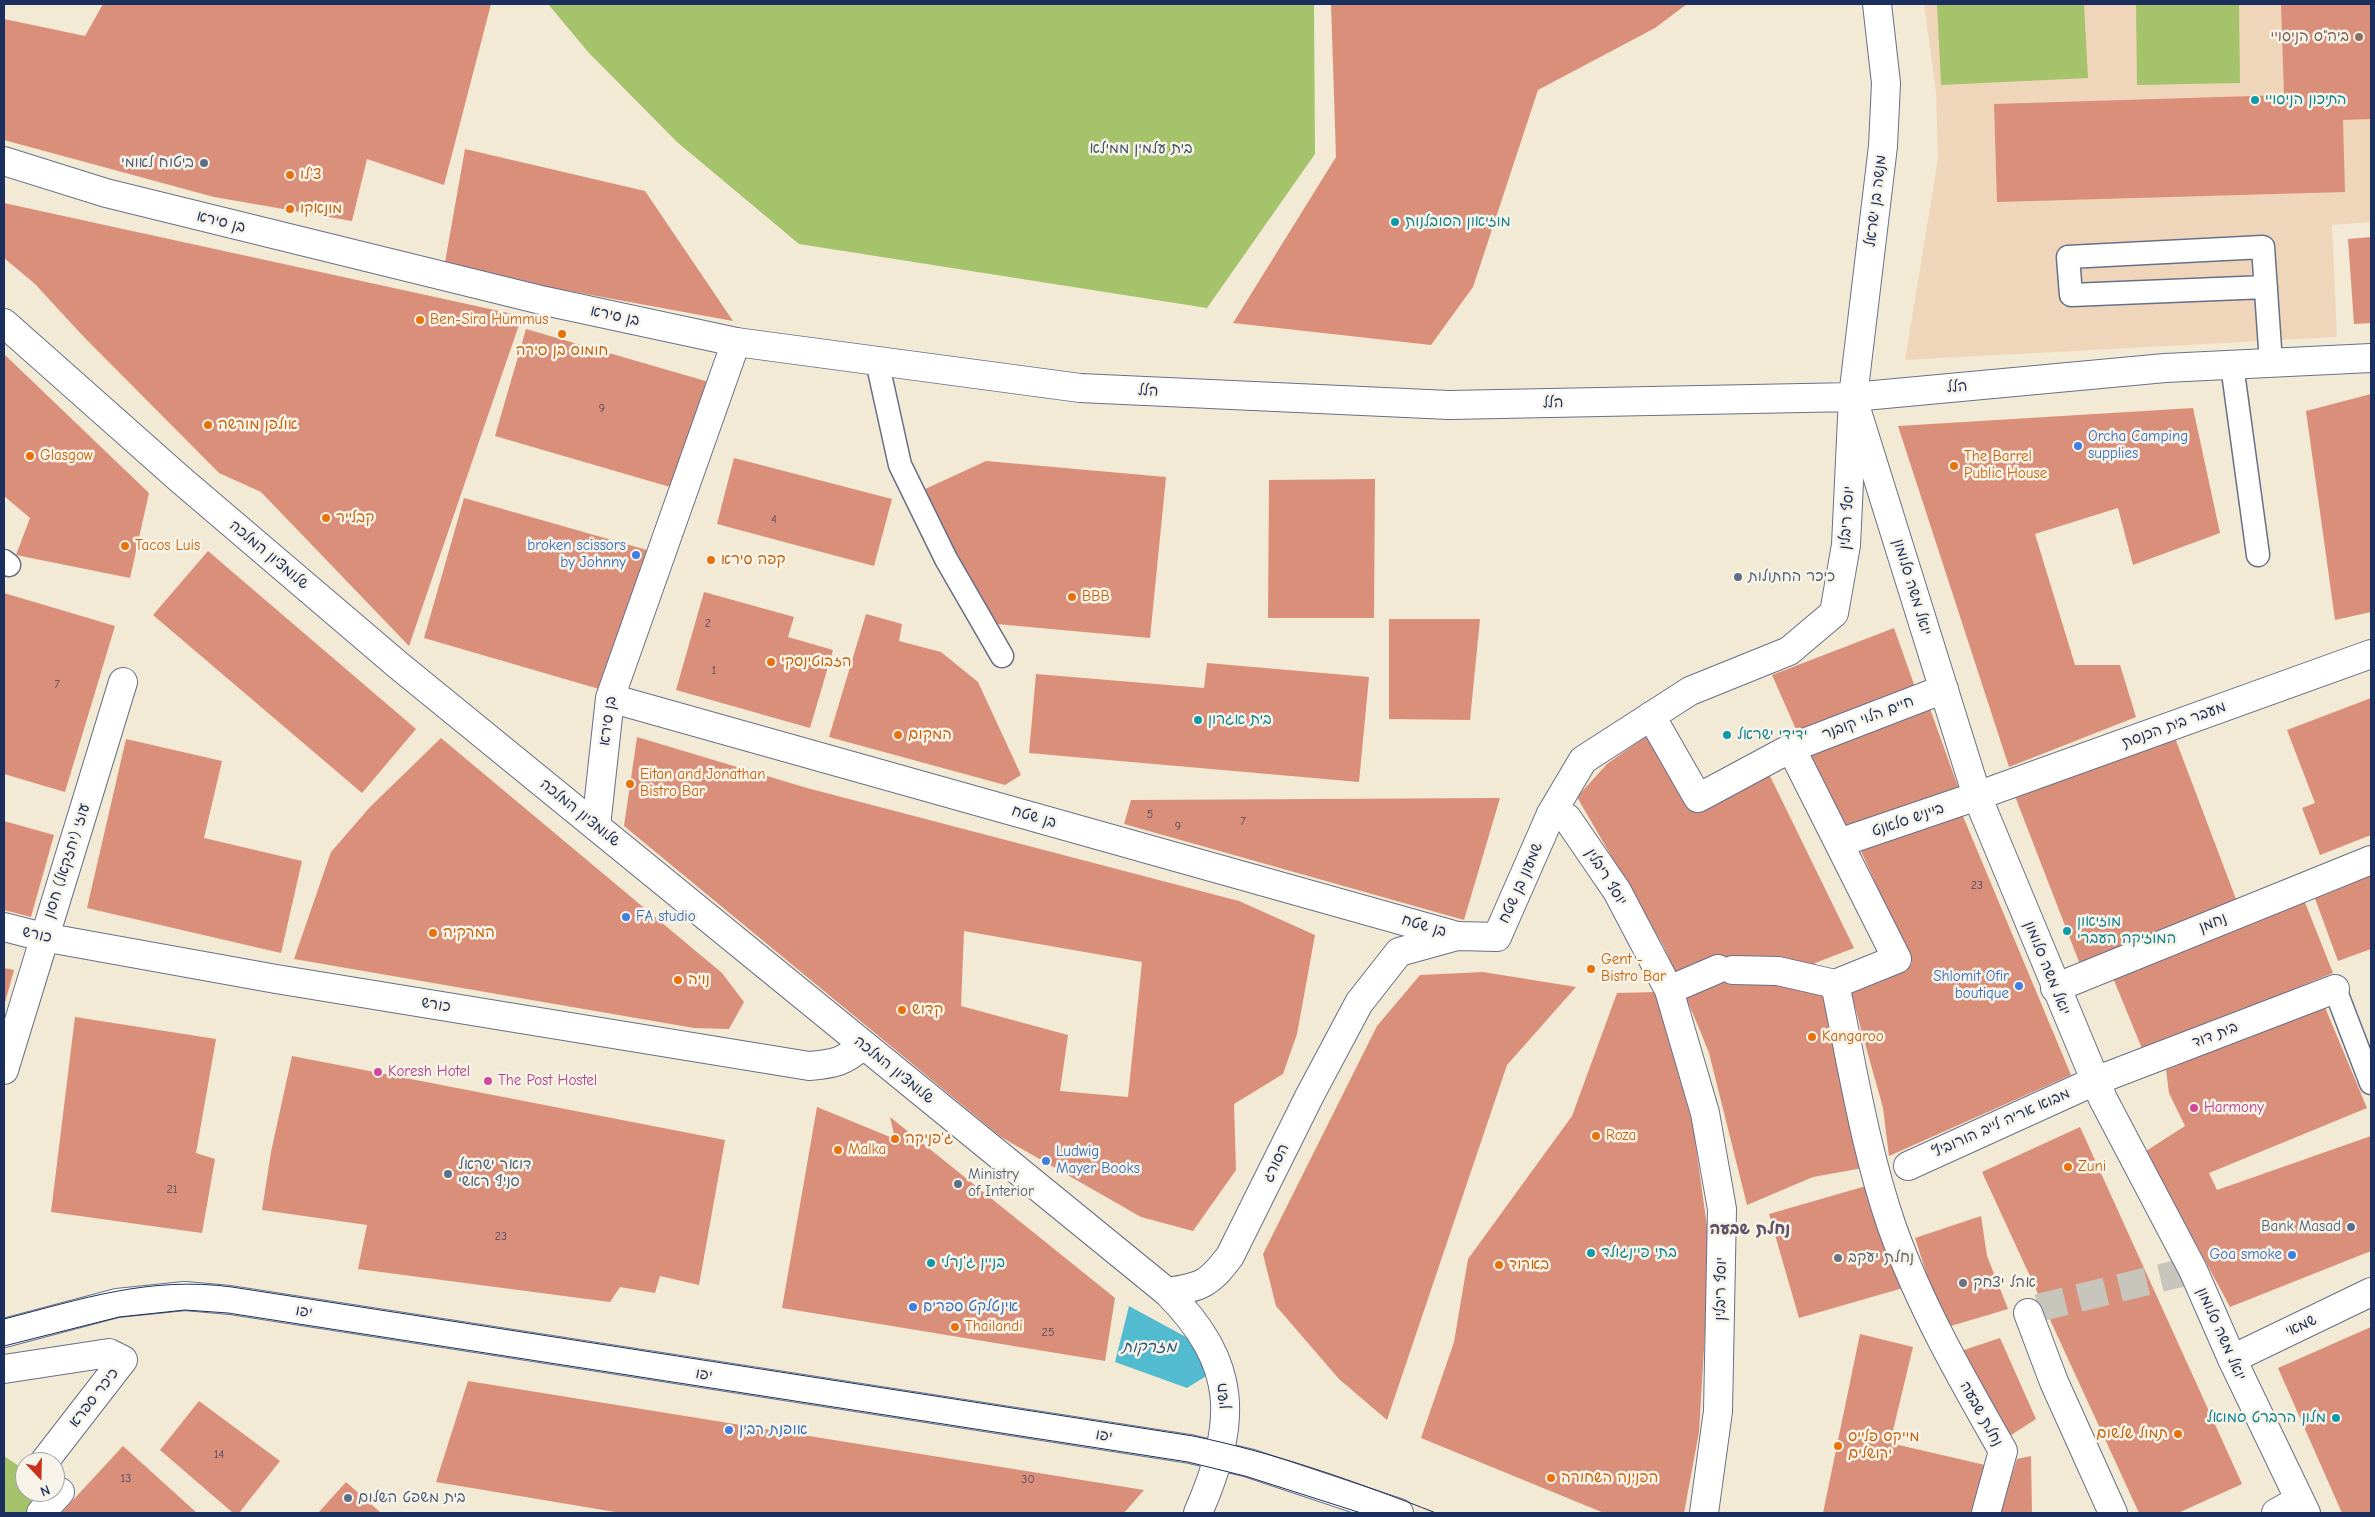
<!DOCTYPE html>
<html>
<head>
<meta charset="utf-8">
<style>
  body { margin:0 }
  #map { position:relative; width:2375px; height:1517px; overflow:hidden; background:#f3ead5; font-family:"Comic Neue",sans-serif }
  canvas { display:block }
  .frame { position:absolute; inset:0; border:5px solid #1b2f5e; pointer-events:none }
  .north { position:absolute; left:15px; top:1452px; width:50px; height:50px; box-sizing:border-box; background:#f7f3e8; border:1px solid #9fa5b1; border-radius:50%; rotate:159deg; font-size:14px; font-weight:700; line-height:20px; text-align:center; color:#1b2f5e }
  .north::after { content:''; display:block; margin:auto; width:18px; height:22px; background:#c8321e; clip-path:polygon(50% 0,100% 100%,50% 72%,0 100%) }
</style>
</head>
<body>
<div id="map">
<canvas width="2375" height="1517"></canvas>
<div class="frame"></div>
<div class="north">N</div>
</div>
<script>
const ctx = document.querySelector('canvas').getContext('2d');
ctx.lineJoin = 'round';
function fillPath(path, color) { ctx.fillStyle = color; ctx.fill(path, 'evenodd'); }
function strokePath(path, color, width, dash) { ctx.strokeStyle = color; ctx.lineWidth = width; ctx.lineCap = dash ? 'butt' : 'round'; ctx.setLineDash(dash || []); ctx.stroke(path); }
function label(font, color, halo, rows, align = 'center') {
  ctx.font = font + ' "Comic Neue","Playpen Sans Hebrew",sans-serif'; ctx.lineWidth = 5; ctx.setLineDash([]); ctx.textBaseline = 'middle'; ctx.strokeStyle = halo; ctx.fillStyle = color; for (const [text, x, y, turn = 0] of rows) {
    ctx.save(); ctx.translate(x, y); ctx.rotate((+turn || 0) * Math.PI / 180); ctx.textAlign = isNaN(turn) ? turn : align; if (halo) ctx.strokeText(text, 0, 0); ctx.fillText(text, 0, 0); ctx.restore();
  }
}
fillPath(new Path2D(`
  M1924 4H2371V222L2332 225 2337 337 1905 360 1938 159 1936 92Z`), '#efd6bb');
fillPath(new Path2D(`
  M548 4H1314L1315 154 1207 308 799 244 677 142 589 53Z
  M1937 4H2084L2088 78 1941 85Z
  M2136 4H2239L2240 83 2137 85Z
  M4 1456 25 1470V1492H55L41 1513H4Z`), '#a5c36a');
fillPath(new Path2D(`
  M1129 1306 1230 1361 1187 1388 1115 1362Z`), '#52bbcf');
fillPath(new Path2D(`
  M103 4H491L444 185 367 159 352 221 214 197 4 140V19L85 36Z
  M1331 4H1687L1655 28 1538 90 1473 287 1431 345 1233 323 1336 157Z
  M2281 4H2371V119L2343 120 2345 192 1997 202 1994 104 2284 95Z
  M465 149 645 191 733 321 444 268Z
  M4 203 522 316 409 646 261 492 219 473 82 335 35 284 4 258Z
  M2371 237V323L2354 324 2348 239Z
  M526 329 709 382 677 489 495 436Z
  M4 354 149 493 130 578 16 555 30 518 4 496Z
  M2371 394V612L2335 620 2306 411Z
  M2193 408 2220 533 2133 565 2118 508 2035 534 2075 665H2120L2136 717 2009 767 1898 426Z
  M734 458 892 499 874 566 717 524Z
  M986 461 1166 477 1150 638 985 623 923 490Z
  M1375 479 1374 618H1268L1269 480Z
  M464 498 647 550 606 691 424 638Z
  M208 551 416 729 362 793 153 615Z
  M704 592 794 617 788 637 833 650 810 728 676 690Z
  M4 593 115 626 65 792 4 774Z
  M866 614 902 624 899 641 941 652 978 682 1021 775 1005 785 829 737Z
  M1389 619H1480L1470 720 1389 719Z
  M1894 628 1916 690 1798 734 1772 675Z
  M1207 663 1369 677 1359 782 1029 753 1036 674 1204 688Z
  M2371 698V835L2320 855 2302 808 2315 803 2287 730Z
  M1929 706 1961 795 1846 832 1807 756Z
  M2172 730 2239 907 2081 967 2013 791Z
  M1652 732 1697 810 1769 774 1854 948 1815 963 1863 1168 1813 1177 1747 1205 1709 1053 1699 1028 1664 947 1577 797 1607 764Z
  M637 737 807 788 1239 901 1315 935 1297 1034 1283 1074 1234 1104 1236 1170 1193 1231 1141 1217 1001 1137 624 826ZM964 931 1142 962 1128 1097 1060 1091 1068 1035 961 1006Z
  M441 738 722 973 744 1002 729 1029 694 1028 294 959 331 852 370 807Z
  M126 739 222 761 204 838 302 861 281 953 87 908Z
  M1500 798 1464 920 1124 824 1131 800Z
  M1962 814 2071 1075 1889 1156 1883 1108 1851 993 1912 964 1860 849Z
  M4 821 54 835 31 917 4 910Z
  M2371 872V949L2338 961 2313 893Z
  M2302 895 2333 973 2143 1051 2111 973Z
  M4 968 14 970 4 1006Z
  M1483 972 1576 987 1507 1065 1387 1420 1339 1379 1276 1306 1263 1254 1377 1026 1420 975Z
  M1655 992 1693 1125 1710 1248 1699 1432 1684 1513H1604L1421 1438 1454 1342 1468 1259 1572 1116 1617 993Z
  M2324 1005 2367 1108 2209 1173 2217 1190 2371 1136V1251L2230 1307 2146 1151 2185 1126 2169 1093 2166 1070Z
  M75 1017 216 1039 196 1153 215 1159 202 1233 51 1212Z
  M292 1056 725 1140 699 1285 660 1276 655 1293 620 1287 610 1302 358 1269 367 1225 262 1210 271 1152Z
  M817 1107 895 1139 890 1117 1115 1298 1105 1361 782 1308Z
  M2080 1127 2242 1484 2178 1513H2139L1982 1172Z
  M1873 1184 1903 1288 1799 1318 1769 1214Z
  M1981 1216 1987 1256 2008 1309 1944 1328 1915 1238Z
  M2371 1327V1513H2342L2278 1368Z
  M1860 1334 1913 1347 1890 1443 1985 1465 1973 1513H1823Z
  M2000 1338 2036 1419 2008 1437 1958 1352Z
  M468 1381 1144 1490 1124 1513H621L436 1482Z
  M199 1401 280 1461 239 1513H233L160 1450Z
  M123 1446 197 1513H61Z
  M2031 1456 2032 1513H1999L2017 1459Z
  M346 1482 381 1513H318Z`), '#da8f7a');
strokePath(new Path2D(`
  M2038 1308 2193 1270`), '#c8c5bd', 28, [28, 14]);
const service = new Path2D(`
  M2266 287 2071 295 2068 257 2263 247 2271 363
  M877 361 900 465 946 559 1002 656
  M2232 365 2258 555
  M4 561 9 565
  M2335 989 2371 1083`);
const pedestrian = new Path2D(`
  M1854 402 1977 796 2103 1099 2193 1270 2232 1359
  M610 698 1457 936
  M1651 716 1698 798 1791 748 1897 959 1835 984
  M1791 748 1944 689
  M1551 814 1567 818 1617 891 1669 990 1705 1113 1722 1209 1718 1411 1704 1513
  M596 826 610 698 736 342
  M1839 843 1977 796 2371 654
  M1733 970 1778 971 1835 984C1852 1065 1865 1149 1892 1227 1920 1306 1962 1379 2003 1451L1986 1513
  M2055 988 2371 860
  M1669 990 1718 969
  M1908 1166 2095 1081 2335 989
  M1167 1292C1240 1365 1237 1423 1198 1513
  M2028 1313 2054 1382 2113 1513
  M4 1333 117 1303 185 1296 230 1300 1190 1449 1249 1463 1399 1513
  M4 1369 109 1353 123 1360 44 1462
  M41 1513 60 1492 55 1489
  M2276 1513 2299 1500`);
const minor = new Path2D(`
  M4 161 106 193 545 301 736 342 1080 388 1449 405 1853 397 2165 368 2371 358
  M4 323 181 480 398 665 1167 1292C1202 1287 1209 1284 1230 1256L1310 1095 1359 1003 1399 952 1457 936 1497 937 1551 814 1583 760 1690 691 1789 651 1834 613 1846 545 1853 397 1883 146 1886 83 1877 4
  M4 927 43 937 276 979 809 1066C834 1064 844 1062 863 1045
  M4 1070 123 682
  M2306 1513 2232 1359 2371 1292`);
strokePath(service, '#677088', 25);
strokePath(pedestrian, '#677088', 30);
strokePath(minor, '#677088', 30);
strokePath(service, '#fff', 22);
strokePath(pedestrian, '#fff', 28);
strokePath(minor, '#fff', 28);
strokePath(new Path2D(`
  M4 1319C82 1299 149 1276 232 1287L1193 1436C1276 1453 1357 1482 1436 1513
  M4 1346 119 1317 185 1310 228 1313 1188 1462 1245 1476 1361 1513`), '#1b2f5e', 1);
for (const [x, y, r, color] of [
  [2359,37,5,"#8d6e63"],
  [2255,100,5,"#0f9aa8"],
  [204,163,5,"#5c6f8a"],
  [290,175,5,"#e8710a"],
  [290,209,5,"#e8710a"],
  [1395,222,5,"#0f9aa8"],
  [420,320,5,"#e8710a"],
  [562,334,5,"#e8710a"],
  [208,425,5,"#e8710a"],
  [2078,446,5,"#3f7fe0"],
  [30,456,5,"#e8710a"],
  [1954,466,5,"#e8710a"],
  [326,518,5,"#e8710a"],
  [125,546,5,"#e8710a"],
  [636,555,5,"#3f7fe0"],
  [711,560,5,"#e8710a"],
  [1738,577,5,"#5c6f8a"],
  [1072,597,5,"#e8710a"],
  [771,662,5,"#e8710a"],
  [1198,720,5,"#0f9aa8"],
  [898,735,5,"#e8710a"],
  [1727,735,5,"#0f9aa8"],
  [630,784,5,"#e8710a"],
  [626,917,5,"#3f7fe0"],
  [2067,931,5,"#0f9aa8"],
  [433,933,5,"#e8710a"],
  [1591,969,5,"#e8710a"],
  [678,980,5,"#e8710a"],
  [2019,986,5,"#3f7fe0"],
  [902,1010,5,"#e8710a"],
  [1812,1037,5,"#e8710a"],
  [378,1072,5,"#d1479c"],
  [488,1081,5,"#d1479c"],
  [2194,1108,5,"#d1479c"],
  [1596,1136,5,"#e8710a"],
  [895,1139,5,"#e8710a"],
  [838,1150,5,"#e8710a"],
  [1046,1161,5,"#3f7fe0"],
  [2068,1167,5,"#e8710a"],
  [448,1174,5,"#5c6f8a"],
  [958,1184,5,"#5c6f8a"],
  [2351,1227,5,"#5c6f8a"],
  [1591,1253,5,"#0f9aa8"],
  [2292,1255,5,"#3f7fe0"],
  [1838,1258,5,"#6b7280"],
  [931,1263,5,"#0f9aa8"],
  [1499,1265,5,"#e8710a"],
  [1963,1283,5,"#6b7280"],
  [913,1307,5,"#3f7fe0"],
  [955,1327,5,"#e8710a"],
  [2336,1418,5,"#0f9aa8"],
  [729,1430,5,"#3f7fe0"],
  [2178,1434,5,"#e8710a"],
  [1838,1446,5,"#e8710a"],
  [1551,1478,5,"#e8710a"],
  [348,1498,5,"#5c6f8a"]
]) { const dot = new Path2D(); dot.arc(x, y, r, 0, 2 * Math.PI); ctx.fillStyle = color; ctx.fill(dot); strokePath(dot, '#f7f3e8', 2); }
label('12px', '#4b4765', null, [
  ["9",602,409],
  ["4",774,520],
  ["2",708,624],
  ["1",714,671],
  ["7",57,685],
  ["5",1150,815],
  ["7",1243,822],
  ["9",1178,827],
  ["23",1977,886],
  ["21",172,1190],
  ["23",501,1237],
  ["25",1048,1333],
  ["14",219,1455],
  ["13",126,1479],
  ["30",1028,1480]
]);
label('15px', '#785e54', '#f7f3e8', [
  ["ביה\"ס הניסויי",2349,37]
], 'right');
label('15px', '#0d838f', '#f7f3e8', [
  ["התיכון הניסויי",2265,100],
  ["מוזיאון הסובלנות",1405,222],
  ["בית אגרון",1208,720],
  ["ידידי ישראל",1737,735],
  ["מוזיאון",2077,922],
  ["המוזיקה העברי",2077,939],
  ["בתי פיינגולד",1601,1253],
  ["בניין ג'נרלי",941,1263],
  ["מלון הרברט סמואל",2326,1418,"right"]
], 'left');
label('15px', '#3e5461', '#f7f3e8', [
  ["בית עלמין ממילא",1141,149]
]);
label('15px', '#4e5e75', '#f7f3e8', [
  ["ביטוח לאומי",194,163,"right"],
  ["כיכר החתולות",1748,577],
  ["דואר ישראל",458,1165],
  ["סניף ראשי",458,1182],
  ["Ministry",968,1175],
  ["of Interior",968,1192],
  ["Bank Masad",2341,1227,"right"],
  ["בית משפט השלום",358,1498]
], 'left');
label('15px', '#c56008', '#f7f3e8', [
  ["צ'לו",300,175],
  ["מונאקו",300,209],
  ["Ben-Sira Hummus",430,320],
  ["חומוס בן סירה",562,351,"center"],
  ["אולפן מורשה",218,425],
  ["Glasgow",40,456],
  ["The Barrel",1964,457],
  ["Public House",1964,474],
  ["קבלייר",336,518],
  ["Tacos Luis",135,546],
  ["קפה סירא",721,560],
  ["BBB",1082,597],
  ["הזבוטינסקי",781,662],
  ["המקום",908,735],
  ["Eitan and Jonathan",640,775],
  ["Bistro Bar",640,792],
  ["המרקיה",443,933],
  ["Gent -",1601,960],
  ["Bistro Bar",1601,977],
  ["נויה",688,980],
  ["קדוש",912,1010],
  ["Kangaroo",1822,1037],
  ["Roza",1606,1136],
  ["ג'פניקה",905,1139],
  ["Malka",848,1150],
  ["Zuni",2078,1167],
  ["בארוד",1509,1265],
  ["Thailandi",965,1327],
  ["תמול שלשום",2168,1434,"right"],
  ["מייקס פלייס",1848,1437],
  ["ירושלים",1848,1454],
  ["הפנינה השחורה",1561,1478]
], 'left');
label('15px', '#1b2f5e', '#f7f3e8', [
  ["מנשה בן ישראל",1876,201,-83],
  ["בן סירא",221,222,14],
  ["בן סירא",615,316,12],
  ["הלל",1957,387,-5],
  ["הלל",1148,391,3],
  ["הלל",1553,403,-1],
  ["יוסף ריבלין",1847,518,-86],
  ["שלומציון המלכה",269,555,40],
  ["יואל משה סלומון",1912,587,73],
  ["חיים הלוי קובנר",1868,718,-21],
  ["בן סירא",608,721,-82],
  ["מעבר בית הכנסת",2174,725,-20],
  ["שלומציון המלכה",580,813,39],
  ["בן שטח",1034,817,16],
  ["בייניש סלאנט",1908,820,-19],
  ["עוזי (יחזקאל) חסון",67,861,-72],
  ["יוסף ריבלין",1606,877,58],
  ["שמעון בן שטח",1521,883,-66],
  ["נחמן",2213,923,-22],
  ["בן שטח",1424,926,16],
  ["כורש",37,935,13],
  ["יואל משה סלומון",2047,968,68],
  ["כורש",436,1005,9],
  ["בית דוד",2215,1035,-21],
  ["שלומציון המלכה",894,1070,39],
  ["מבוא אריה לייב הורוביץ",2001,1123,-24],
  ["הסורג",1276,1163,-64],
  ["יוסף ריבלין",1721,1289,-89],
  ["יפו",304,1312,9],
  ["שמאי",2301,1326,-25],
  ["יואל משה סלומון",2221,1334,66],
  ["יפו",704,1375,9],
  ["חשין",1223,1396,-95],
  ["כיכר ספרא",94,1398,-52],
  ["נחלת שבעה",1981,1414,61],
  ["יפו",1104,1436,9]
]);
label('15px', '#366cbe', '#f7f3e8', [
  ["Orcha Camping",2088,437],
  ["supplies",2088,454],
  ["broken scissors",626,546,"right"],
  ["by Johnny",626,563,"right"],
  ["FA studio",636,917],
  ["Shlomit Ofir",2009,977,"right"],
  ["boutique",2009,994,"right"],
  ["Ludwig",1056,1152],
  ["Mayer Books",1056,1169],
  ["Goa smoke",2282,1255,"right"],
  ["אינטלקט ספרים",923,1307],
  ["אופנת רבין",739,1430]
], 'left');
label('15px', '#b23c85', '#f7f3e8', [
  ["Koresh Hotel",388,1072],
  ["The Post Hostel",498,1081],
  ["Harmony",2204,1108]
], 'left');
label('15px', '#5b616d', '#f7f3e8', [
  ["נחלת יעקב",1848,1258],
  ["אהל יצחק",1973,1283]
], 'left');
label('bold 16px', '#5e5168', '#f7f3e8', [
  ["נחלת שבעה",1750,1229]
]);
label('italic 16px', '#2c5980', '#f7f3e8', [
  ["מזרקות",1149,1347]
]);
</script>
</body>
</html>
